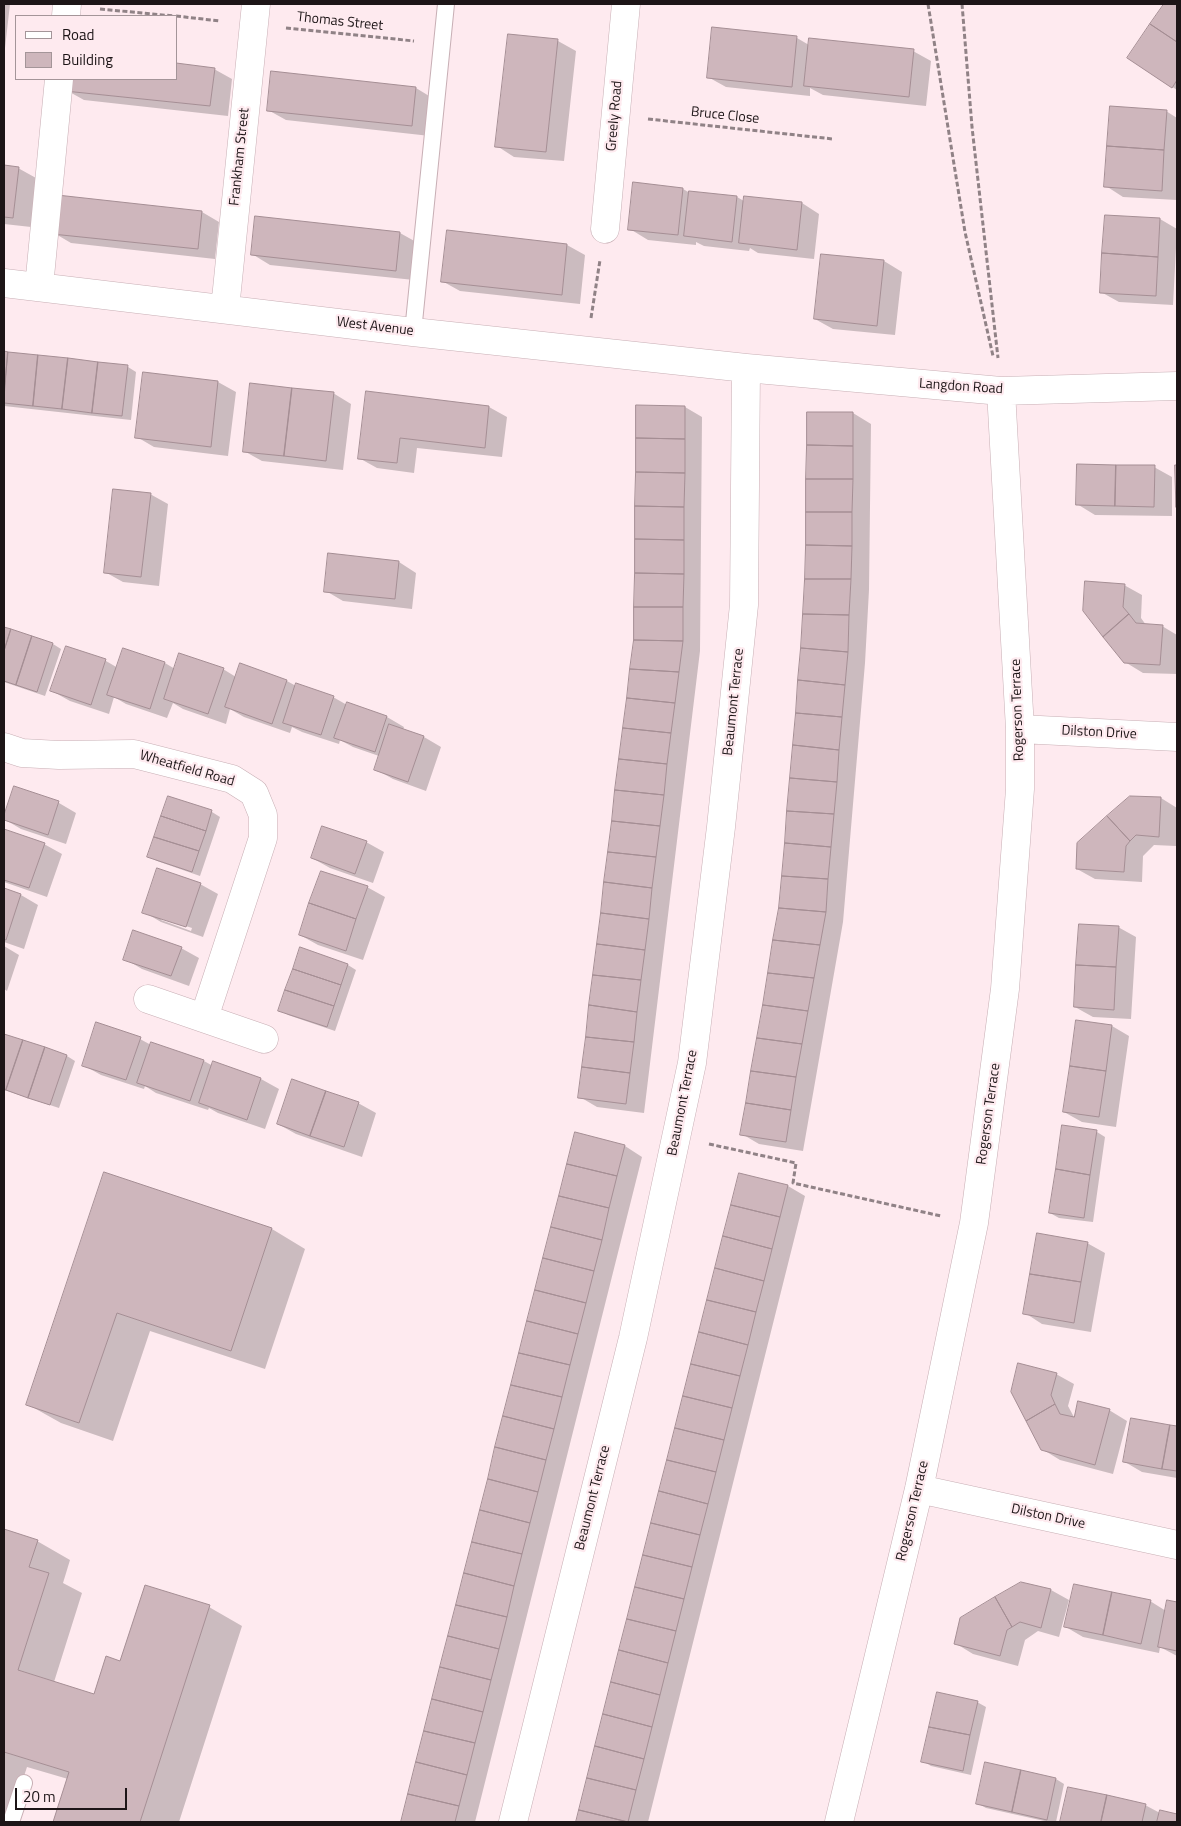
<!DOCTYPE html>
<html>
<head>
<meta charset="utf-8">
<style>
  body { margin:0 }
  #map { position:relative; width:1181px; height:1826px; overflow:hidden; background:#feeaef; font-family:"Titillium Web",sans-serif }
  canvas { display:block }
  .frame { position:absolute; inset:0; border:5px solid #1d1517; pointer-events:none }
  .legend { position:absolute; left:15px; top:15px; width:162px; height:65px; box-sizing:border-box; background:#feeaef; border:1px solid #a49599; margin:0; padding:6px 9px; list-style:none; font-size:15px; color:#1d1517 }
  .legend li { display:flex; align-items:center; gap:10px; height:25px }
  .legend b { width:25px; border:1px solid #a49599 }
  .scale { position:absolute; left:15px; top:1788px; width:112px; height:22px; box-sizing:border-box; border:2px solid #1d1517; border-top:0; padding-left:6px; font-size:15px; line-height:18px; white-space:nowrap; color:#1d1517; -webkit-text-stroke:4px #feeaef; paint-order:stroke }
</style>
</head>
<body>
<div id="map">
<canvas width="1181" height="1826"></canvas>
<div class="frame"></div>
<ul class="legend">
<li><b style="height:6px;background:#fff"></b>Road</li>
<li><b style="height:14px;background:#ceb6bc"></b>Building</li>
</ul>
<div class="scale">20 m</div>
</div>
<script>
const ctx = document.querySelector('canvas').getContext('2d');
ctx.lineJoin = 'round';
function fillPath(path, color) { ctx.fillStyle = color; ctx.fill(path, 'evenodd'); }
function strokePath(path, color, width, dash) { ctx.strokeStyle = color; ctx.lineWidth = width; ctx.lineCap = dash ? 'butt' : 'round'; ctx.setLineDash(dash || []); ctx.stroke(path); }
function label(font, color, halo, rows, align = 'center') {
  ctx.font = font + ' "Titillium Web",sans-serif'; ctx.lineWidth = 4.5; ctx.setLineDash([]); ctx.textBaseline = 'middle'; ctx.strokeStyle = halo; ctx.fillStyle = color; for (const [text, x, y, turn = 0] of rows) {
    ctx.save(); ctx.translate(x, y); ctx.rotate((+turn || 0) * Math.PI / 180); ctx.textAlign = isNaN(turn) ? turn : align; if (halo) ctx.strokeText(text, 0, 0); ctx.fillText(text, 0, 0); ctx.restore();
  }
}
fillPath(new Path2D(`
  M4 4H10L4 57Z
  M1165 4H1177V90L1129 58Z
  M713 29 797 38 809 45 913 51 931 61 926 106 823 95 810 88V96L726 87 708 77Z
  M509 35 558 41 576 51 564 161 514 157 497 146Z
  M214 69 232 79 228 116 84 100 66 90 67 79H176Z
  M272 73 416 88 434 99 430 136 286 120 268 110Z
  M1166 111 1177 118V200L1123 197 1106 186Z
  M4 166 18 168 36 178 31 227 4 224Z
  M634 184 683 189 690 193 737 197 744 201 802 203 819 214 814 259 758 253 750 248 749 251 704 246 696 242V245L648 240 630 229Z
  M202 212 219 222 215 259 71 243 54 233Z
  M1160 219 1177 229 1173 305 1119 302 1101 292Z
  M448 231 567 245 585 255 580 304 460 291 442 281Z
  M400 233 418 243 414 280 270 265 252 254Z
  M822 255 884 261 902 272 895 335 833 329 815 319Z
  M4 352 128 367 136 372 131 420 4 406Z
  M144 374 218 382 236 392 228 456 154 447 137 437Z
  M333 393 351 404 343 470 262 461 244 451Z
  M367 393 489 407 507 417 502 457 417 448 414 473 377 468 359 458Z
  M685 407 702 417 700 651 644 1113 597 1107 580 1097Z
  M853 413 871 424 869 590 865 663 843 922 803 1151 759 1144 742 1134 780 908Z
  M1154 467 1172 477V516L1095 515 1077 504Z
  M150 494 168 504 159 586 123 582 105 572Z
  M399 562 416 573 412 609 343 601 326 591Z
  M1124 585 1142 595 1141 618 1146 625 1162 626 1177 635V674L1143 673 1125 662 1084 611Z
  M4 628 53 644 61 649 45 696 4 682Z
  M66 648 106 661 118 668 124 650 165 663 175 669H223L236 677 240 665 287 681 296 686 333 697 347 705V703L387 717 404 727 403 730 424 737 441 747 426 791 393 779 375 769 379 756 353 747 340 740 339 744 302 732 292 727 290 733 244 717 230 709 226 724 183 709 173 703 167 718 126 704 114 697 109 714 70 701 52 691Z
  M15 788 59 803 76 813 66 844 21 829 4 819Z
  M169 797 212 812 220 817 200 876 157 861 149 857Z
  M1161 798 1177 808 1176 846 1154 845 1143 856 1142 882 1095 879 1077 869Z
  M5 830 44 844 62 854 47 897 4 882Z
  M366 842 384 852 373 883 330 868 312 858Z
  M200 884 218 894 203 937 161 922 144 912ZM161 918 192 928 191 931 161 920Z
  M367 887 385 897 363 960 318 945 300 935Z
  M4 889 21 895 38 905 24 949 4 942Z
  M1118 927 1136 937 1131 1019 1093 1017 1075 1007Z
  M4 946 19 955 7 991 4 989Z
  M181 948 199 958 189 986 142 969 125 959Z
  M301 949 348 965 356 970 335 1031 288 1015 280 1010Z
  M1112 1026 1129 1036 1116 1127 1082 1122 1064 1112Z
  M4 1035 67 1056 75 1061 59 1108 4 1090Z
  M140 1039 151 1045 204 1061 213 1066 214 1063 261 1079 279 1089 265 1129 218 1113 209 1108 208 1110 156 1093 145 1086 144 1089 101 1075 83 1065Z
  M358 1103 376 1113 362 1157 296 1134 278 1124Z
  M1097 1132 1105 1137 1093 1222 1059 1218 1050 1213Z
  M576 1134 625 1146 642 1157 475 1822H402Z
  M105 1174 272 1229 305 1249 265 1369 150 1331 113 1441 61 1423 27 1404Z
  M740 1175 788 1186 805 1196 648 1822H577Z
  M1087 1243 1105 1253 1091 1332 1042 1324 1025 1313Z
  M1056 1374 1074 1384 1068 1406 1075 1419 1109 1410 1127 1421 1113 1474 1060 1460 1042 1449 1012 1392Z
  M1132 1420 1177 1427V1478L1142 1472 1125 1462Z
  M4 1530 37 1541 70 1560 63 1583 82 1593 54 1682 95 1695 121 1662 209 1607 242 1626 179 1822H54L68 1779 27 1767 9 1822H4Z
  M1021 1583 1051 1590 1069 1600 1059 1637 1038 1631 1025 1640 1018 1666 973 1654 955 1643Z
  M1150 1601 1166 1611 1168 1602 1177 1603V1656L1160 1647 1159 1653 1083 1637 1066 1627Z
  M977 1702 986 1707 971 1775 931 1766 923 1761Z
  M986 1764 1056 1779 1064 1784 1056 1822H1049L986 1808 977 1803Z
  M1069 1789 1145 1805 1160 1813 1161 1812 1177 1816V1822H1062Z`), '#0003');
const building = new Path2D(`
  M1164 4H1177V42L1150 24Z
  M1150 24 1177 42V80L1172 88 1127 58Z
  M712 27 797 36 792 87 707 78Z
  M508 34 558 39 546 152 495 147Z
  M809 38 914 49 909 97 804 86Z
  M176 63 215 68 210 106 65 91 66 79H176Z
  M271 71 416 87 412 126 267 111Z
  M1110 106 1167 110 1164 150 1107 146Z
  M1107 146 1164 150 1162 191 1104 187Z
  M4 165 19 167 13 218 4 217Z
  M633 182 683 188 678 235 628 230Z
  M689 191 737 196 732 242 684 236Z
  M57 195 202 211 198 249 52 234Z
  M744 196 802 202 797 250 739 243Z
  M1105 215 1160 218 1158 257 1102 253Z
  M255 216 400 232 396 271 251 255Z
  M447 230 567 244 562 295 441 282Z
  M1102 253 1158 257 1156 296 1100 293Z
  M821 254 884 260 877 326 814 319Z
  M4 351 8 352 4 391Z
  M8 352 38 355 33 406 4 403Z
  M38 355 68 358 62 409 33 406Z
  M68 358 98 362 92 413 62 409Z
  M98 362 128 365 122 416 92 413Z
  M143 372 218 381 211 447 135 438Z
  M250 383 292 388 284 456 243 452Z
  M292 388 334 392 326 461 284 456Z
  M366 391 489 406 485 448 400 438 397 463 358 459Z
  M636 405 685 406V439L636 438Z
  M807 412H853V446L807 445Z
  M636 438 685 439V473L636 472Z
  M807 445 853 446V479H806Z
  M1077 464 1116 465 1115 506 1076 505Z
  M1116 465H1155L1154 507 1115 506Z
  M1175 465H1177L1176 507Z
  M636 472 685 473 684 507 635 506Z
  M806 479H853L852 512H806Z
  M113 489 151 493 141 577 104 573Z
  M635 506 684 507V540L635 539Z
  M806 512H852V546L806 545Z
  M635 539 684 540V574L635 573Z
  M806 545 852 546 851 579H805Z
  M328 553 399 561 395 599 324 592Z
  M635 573 684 574 683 607H634Z
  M805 579H851L849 615 803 614Z
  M1085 581 1125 584 1123 607 1129 614 1103 637 1083 611Z
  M634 607H683V641L634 640Z
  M803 614 849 615 848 652 801 648Z
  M1129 614 1136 623 1163 625 1160 665 1124 663 1103 637Z
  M4 627 11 629 4 651Z
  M11 629 32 636 16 685 4 681V651Z
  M32 636 53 643 37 692 16 685Z
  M634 640 683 641 679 672 630 669Z
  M66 646 106 659 91 705 50 691Z
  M123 648 165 662 150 709 107 695Z
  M801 648 848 652 845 685 798 680Z
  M179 653 224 668 208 714 164 699Z
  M240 663 287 680 272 724 225 707Z
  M630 669 679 672 675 703 627 698Z
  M798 680 845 685 842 717 796 713Z
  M296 683 334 696 321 735 283 723Z
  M627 698 675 703 671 733 623 728Z
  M347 702 387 716 375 752 334 738Z
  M796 713 842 717 839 750 793 745Z
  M389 724 424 736 408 782 374 770Z
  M623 728 671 733 667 764 619 759Z
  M793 745 839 750 837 782 790 778Z
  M619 759 667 764 664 795 615 790Z
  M790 778 837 782 834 814 787 811Z
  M14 786 59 801 48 835 4 820V815Z
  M615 790 664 795 660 826 612 821Z
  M168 796 212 810 206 831 161 816Z
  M1130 796 1161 797 1159 837 1136 835 1130 841 1107 816Z
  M787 811 834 814 831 847 785 843Z
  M161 816 206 831 199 851 154 837Z
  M1107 816 1130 841 1126 846 1124 872 1076 869 1077 843Z
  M612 821 660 826 656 857 608 852Z
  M322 826 367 841 355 874 311 858Z
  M4 829 45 843 29 888 4 880Z
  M154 837 199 851 192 872 147 857Z
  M785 843 831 847 828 879 782 876Z
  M608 852 656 857 652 888 604 882Z
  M157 868 201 883 186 927 142 913Z
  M321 871 368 886 356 919 309 903Z
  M782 876 828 879 826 912 779 908Z
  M604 882 652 888 649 919 601 913Z
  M4 888 21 894 6 940 4 939Z
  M309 903 356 919 346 951 299 935Z
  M779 908 826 912 820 945 773 940Z
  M601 913 649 919 645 950 597 944Z
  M1079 924 1119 926 1116 967 1076 965Z
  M133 930 182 947 171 976 123 960Z
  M773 940 820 945 814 978 768 973Z
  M597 944 645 950 641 980 593 975Z
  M300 947 348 964 341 985 293 969Z
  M1076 965 1116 967 1114 1010 1074 1007Z
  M293 969 341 985 334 1006 285 990Z
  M768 973 814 978 808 1011 763 1005Z
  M593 975 641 980 637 1012 589 1005Z
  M285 990 334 1006 327 1027 278 1011Z
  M589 1005 637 1012 634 1042 586 1037Z
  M763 1005 808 1011 802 1044 757 1038Z
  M1076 1020 1112 1025 1106 1071 1070 1066Z
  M96 1022 141 1037 126 1080 82 1066Z
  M4 1034 23 1040 6 1090 4 1089Z
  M586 1037 634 1042 630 1073 582 1067Z
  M757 1038 802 1044 796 1077 751 1071Z
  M23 1040 45 1047 28 1098 6 1090Z
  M151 1042 204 1060 190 1101 137 1083Z
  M45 1047 67 1055 50 1105 28 1098Z
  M213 1061 261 1078 247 1120 199 1103Z
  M1070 1066 1106 1071 1099 1117 1063 1112Z
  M582 1067 630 1073 626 1104 578 1098Z
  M751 1071 796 1077 791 1110 746 1103Z
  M292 1079 326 1091 310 1136 277 1124Z
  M326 1091 359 1102 344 1147 310 1136Z
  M746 1103 791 1110 786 1142 740 1135Z
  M1062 1125 1097 1130 1090 1175 1056 1169Z
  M575 1132 625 1145 617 1176 567 1164Z
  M567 1164 617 1176 609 1208 559 1196Z
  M1056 1169 1090 1175 1084 1218 1049 1213Z
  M104 1172 272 1228 231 1351 117 1313 79 1423 26 1405Z
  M739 1173 788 1185 780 1217 731 1205Z
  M559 1196 609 1208 602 1240 551 1227Z
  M731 1205 780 1217 772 1249 723 1236Z
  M551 1227 602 1240 594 1271 543 1258Z
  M1037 1233 1088 1242 1081 1282 1030 1274Z
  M723 1236 772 1249 764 1281 715 1268Z
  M543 1258 594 1271 586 1303 535 1290Z
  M715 1268 764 1281 756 1312 707 1300Z
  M1030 1274 1081 1282 1074 1323 1023 1314Z
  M535 1290 586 1303 578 1334 527 1321Z
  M707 1300 756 1312 748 1345 699 1332Z
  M527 1321 578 1334 570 1365 519 1353Z
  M699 1332 748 1345 740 1376 691 1364Z
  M519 1353 570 1365 562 1397 511 1385Z
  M1018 1363 1057 1373 1051 1395 1055 1404 1026 1421 1011 1392Z
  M691 1364 740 1376 732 1408 683 1396Z
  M511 1385 562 1397 554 1429 503 1416Z
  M683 1396 732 1408 724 1440 675 1428Z
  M1078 1401 1110 1409 1095 1465 1041 1450 1026 1421 1055 1404 1060 1414 1074 1417Z
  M503 1416 554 1429 546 1460 495 1447Z
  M1131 1418 1170 1425 1162 1469 1123 1462Z
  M1170 1425 1177 1426V1471L1162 1469Z
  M675 1428 724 1440 716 1472 667 1460Z
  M495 1447 546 1460 538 1492 488 1479Z
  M667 1460 716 1472 708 1504 659 1491Z
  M488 1479 538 1492 530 1523 480 1510Z
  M659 1491 708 1504 700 1535 651 1523Z
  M480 1510 530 1523 522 1554 472 1542Z
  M651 1523 700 1535 692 1567 643 1555Z
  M4 1529 38 1540 29 1567 49 1573 18 1670 94 1694 106 1656 120 1661 145 1585 210 1605 140 1822H53L69 1772 4 1752Z
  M472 1542 522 1554 514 1586 464 1573Z
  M643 1555 692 1567 684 1599 635 1587Z
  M464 1573 514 1586 507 1617 456 1605Z
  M1021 1582 1051 1589 1041 1628 1020 1622 1012 1627 995 1597Z
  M1074 1584 1112 1592 1103 1635 1064 1627Z
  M635 1587 684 1599 676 1631 627 1619Z
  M1112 1592 1151 1600 1141 1644 1103 1635Z
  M995 1597 1012 1627 1007 1630 1000 1656 954 1644 960 1618Z
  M1167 1600 1177 1602V1651L1158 1647Z
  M456 1605 507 1617 499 1649 448 1636Z
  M627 1619 676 1631 668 1663 619 1650Z
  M448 1636 499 1649 491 1680 440 1667Z
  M619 1650 668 1663 660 1695 611 1682Z
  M440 1667 491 1680 483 1712 432 1699Z
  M611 1682 660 1695 652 1727 603 1714Z
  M937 1692 978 1701 970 1735 929 1727Z
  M432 1699 483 1712 475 1743 424 1731Z
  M603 1714 652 1727 644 1759 595 1746Z
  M929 1727 970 1735 963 1771 921 1762Z
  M424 1731 475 1743 467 1775 416 1762Z
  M595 1746 644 1759 636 1790 587 1778Z
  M416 1762 467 1775 459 1806 408 1794Z
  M985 1762 1021 1770 1012 1812 976 1804Z
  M1021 1770 1056 1778 1047 1820 1012 1812Z
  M587 1778 636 1790 628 1822 579 1810Z
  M1068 1787 1107 1795 1101 1822H1060Z
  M408 1794 459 1806 455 1822H401Z
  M1107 1795 1146 1804 1142 1822H1101Z
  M579 1810 628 1822H576Z
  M1160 1810 1177 1814V1822H1157Z`);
fillPath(building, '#ceb6bc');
strokePath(building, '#a58e94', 1);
const lane = new Path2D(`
  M413 332 446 4
  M11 1822 24 1783`);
const street = new Path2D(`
  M66 16 67 4
  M605 229 626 4
  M4 283 413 332 746 368 1001 391 1177 386
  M39 287 59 79
  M225 309 256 4
  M1020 729 1177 737
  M4 747 22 753 59 755 134 754 232 779 254 793 263 815V838L204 1018
  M148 999 264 1039
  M919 1489 1177 1545
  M513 1822 633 1338 692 1063 721 827 744 605 746 368
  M839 1822 919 1489 974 1223 1005 989 1020 789V729L1001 391`);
strokePath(lane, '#c8afb5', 18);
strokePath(street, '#c8afb5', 29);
strokePath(new Path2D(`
  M928 4 965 232 993 356
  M962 4 972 127 998 358
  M100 9 174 16
  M176 16 220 21
  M286 28 414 41
  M648 119 833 139
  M591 318 600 260
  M709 1144 796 1163 793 1183 941 1216`), '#908286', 3, [5, 2.5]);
strokePath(lane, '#fff', 16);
strokePath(street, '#fff', 28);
label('14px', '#1d1517', '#feeaef', [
  ["Thomas Street",340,22,6],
  ["Greely Road",615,116,-85],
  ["Bruce Close",725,116,6],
  ["Frankham Street",240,157,-84],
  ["West Avenue",375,327,7],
  ["Langdon Road",961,387,4],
  ["Beaumont Terrace",734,702,-84],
  ["Rogerson Terrace",1018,710,-92],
  ["Dilston Drive",1099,733,3],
  ["Wheatfield Road",187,769,16],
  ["Beaumont Terrace",683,1103,-79],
  ["Rogerson Terrace",989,1114,-82],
  ["Beaumont Terrace",593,1498,-76],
  ["Rogerson Terrace",913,1511,-77],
  ["Dilston Drive",1048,1517,12]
]);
</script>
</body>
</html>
